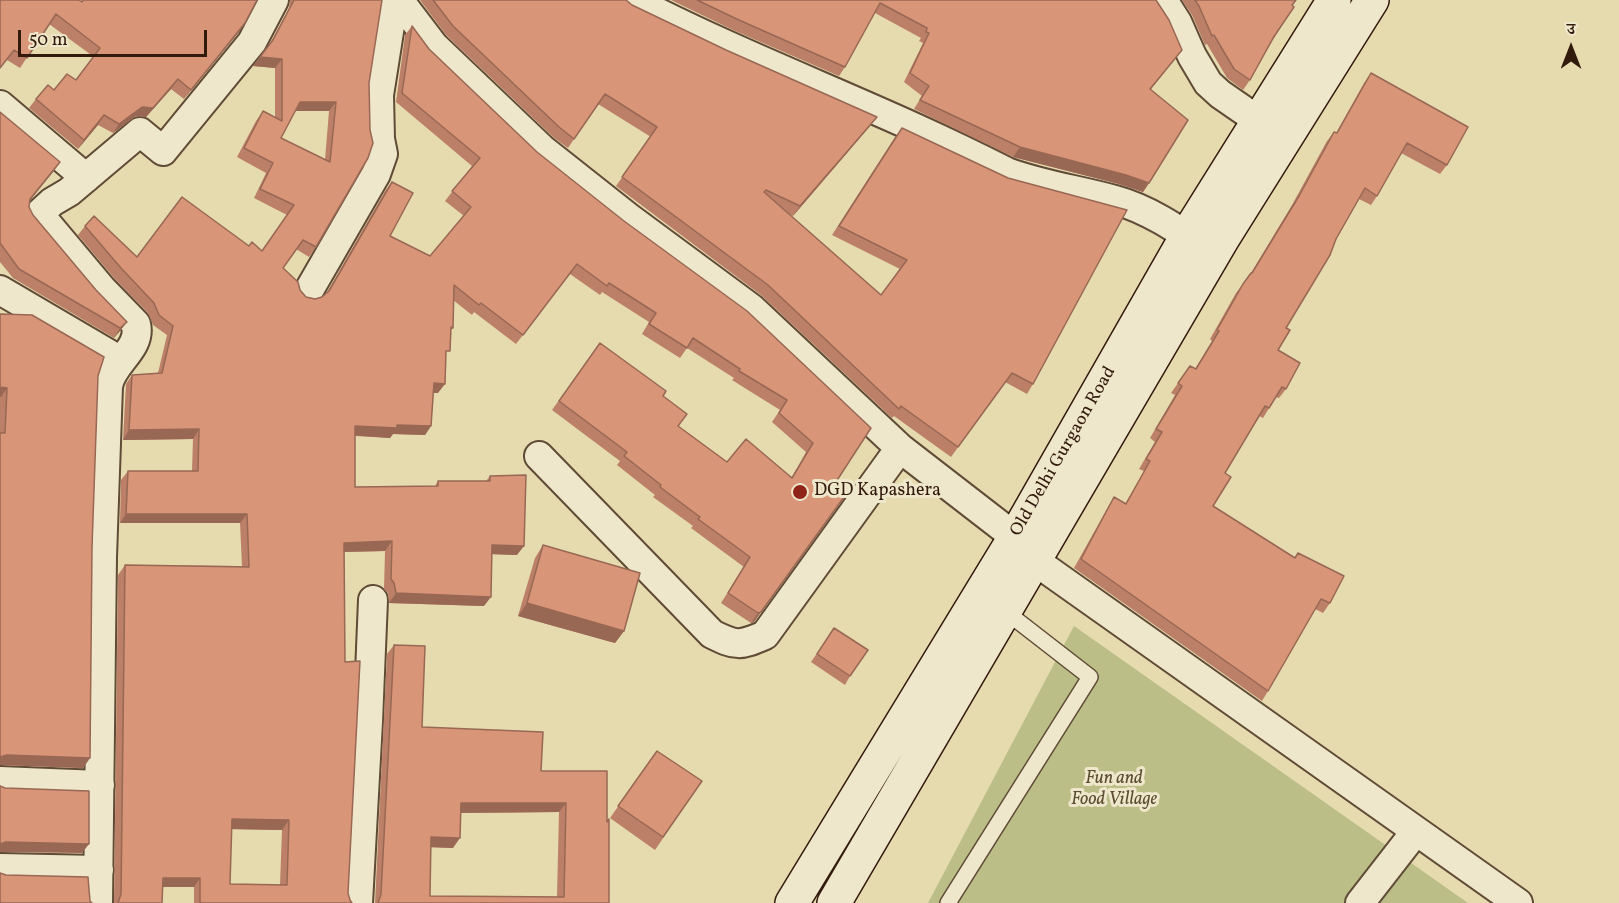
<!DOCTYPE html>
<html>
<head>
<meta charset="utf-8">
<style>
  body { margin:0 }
  #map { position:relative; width:1619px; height:903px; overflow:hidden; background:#e6daaf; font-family:Vollkorn,"Noto Serif Devanagari",serif }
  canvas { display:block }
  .north { position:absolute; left:1541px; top:18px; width:60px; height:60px; -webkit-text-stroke:4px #efe7cb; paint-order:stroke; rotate:0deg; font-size:16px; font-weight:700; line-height:24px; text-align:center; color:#321b0d }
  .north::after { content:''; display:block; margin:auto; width:21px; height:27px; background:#321b0d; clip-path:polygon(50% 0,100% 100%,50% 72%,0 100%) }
  .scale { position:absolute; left:18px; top:30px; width:189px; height:27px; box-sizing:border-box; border:3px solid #321b0d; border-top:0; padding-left:8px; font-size:18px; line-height:21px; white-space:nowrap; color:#321b0d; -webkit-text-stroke:4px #efe7cb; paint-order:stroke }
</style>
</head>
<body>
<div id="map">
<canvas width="1619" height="903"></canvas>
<div class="north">उ</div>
<div class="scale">50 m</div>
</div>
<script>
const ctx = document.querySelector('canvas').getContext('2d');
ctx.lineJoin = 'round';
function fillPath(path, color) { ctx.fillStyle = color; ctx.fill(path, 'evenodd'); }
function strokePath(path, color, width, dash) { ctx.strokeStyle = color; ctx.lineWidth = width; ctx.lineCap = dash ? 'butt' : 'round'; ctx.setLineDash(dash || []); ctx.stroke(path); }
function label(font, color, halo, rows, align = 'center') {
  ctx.font = font + ' Vollkorn,serif'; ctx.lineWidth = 6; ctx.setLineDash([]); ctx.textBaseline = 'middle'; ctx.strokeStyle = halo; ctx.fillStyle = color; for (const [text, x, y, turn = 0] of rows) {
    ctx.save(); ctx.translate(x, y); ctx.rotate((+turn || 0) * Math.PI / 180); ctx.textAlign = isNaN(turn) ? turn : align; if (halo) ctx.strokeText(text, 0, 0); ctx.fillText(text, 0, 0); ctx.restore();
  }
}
fillPath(new Path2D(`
  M1074 626 1468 903H928Z`), '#bbbe87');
const service = new Path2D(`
  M948 903 1090 677 1005 611`);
const minor = new Path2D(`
  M399 0 434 46 542 149 628 217 751 308 900 448 1015 537
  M633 0C755 63 885 109 1007 172 1042 185 1079 190 1115 200 1148 209 1177 229 1205 248
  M1163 0 1177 22 1192 56 1208 83 1220 94 1259 121
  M0 105 86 178
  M0 290 121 361
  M308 292 376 174 383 154 380 139 379 95 394 0
  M539 456 712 634C736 646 740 646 765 635L900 448
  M1035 561 1518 903
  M0 781 100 785
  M0 868 99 870
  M98 903 102 557 108 386C112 362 142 349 136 324L102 289 39 214 52 202 69 192 140 132 163 151 252 42 274 0
  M358 903 368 722 373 600
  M1360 903 1416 831`);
const secondary = new Path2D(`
  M792 903 1015 537 1192 227 1334 0
  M834 903 1223 238 1372 0`);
strokePath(service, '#5f4b36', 18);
strokePath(minor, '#5f4b36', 32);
strokePath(secondary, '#321b0d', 36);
strokePath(service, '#efe7cb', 15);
strokePath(minor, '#efe7cb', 28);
strokePath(secondary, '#efe7cb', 33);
fillPath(new Path2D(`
  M0 0 81 1 82 0H257L245 23 238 33 184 99 171 89 146 117 136 116 113 133 98 125 78 149 29 108 36 99 76 80 94 57 49 24 20 68 7 60Z
  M290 0H382L316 247 309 257 296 249 283 268 306 297 315 299 322 297 326 294 385 191 392 182 390 236 430 256 464 216 445 201 472 166 396 102 405 35 412 26 429 49 537 152 871 428 832 488 754 622 751 623 721 603 744 567 691 528 693 526 653 497 655 495 617 465 620 461 552 410 600 343 663 396 679 427 727 462 792 477 806 452 772 422 780 410 732 380 734 378 687 348 680 358 642 334 649 322 602 292 600 295 570 274 516 344 474 312 472 315 453 300V328L450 331 438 393H433L431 426 425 435 393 434 390 438 355 436V487L435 486 438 481H486L490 476 517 555 492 554 484 606 389 603 388 593 384 589 385 551 344 552 345 662 348 893 350 900 352 903H194V887H162V903H114L118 575 125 565 242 566 240 523H120L121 480 128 471H192L193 439 123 440 126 384 132 375 158 373 167 335 153 325 148 313 114 278 78 235 85 226 137 257 249 246 262 251 287 215 254 198 266 173 237 157 256 121 263 111 275 118V68L253 66 268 47 289 8ZM295 111H329L325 160 281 138ZM231 829 282 830 280 885 230 884Z
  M420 0H626L632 5 726 50 877 117 870 126 793 216 788 213 881 295 900 269 832 235 895 137 1033 384 1027 394 1005 382 951 457 894 416 892 418 761 295 616 186 651 137 598 104 568 148 553 137 446 35Z
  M671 0H1156L1175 59 1150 90 1149 183 1143 192 1119 184 1013 157 914 109 922 96 904 82 923 43 919 41 921 38 875 13 845 67 839 76 733 30Z
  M1182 0H1296L1250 80 1243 90 1227 78 1207 44 1205 45 1192 15Z
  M1371 73 1447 165 1440 174 1401 153 1377 196 1371 205 1359 199 1286 328 1278 350 1286 389 1279 398 1276 397 1263 418 1259 416 1225 473 1213 506 1294 558 1298 553 1330 603 1323 613 1315 609 1268 691 1262 701 1074 568 1108 507 1114 497 1125 504 1144 471 1139 469 1155 442 1150 438 1175 395 1171 393 1190 366 1195 369 1212 341 1210 339 1236 293 1251 273 1292 205 1327 141 1334 132 1336 133 1364 83Z
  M0 112 53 172 30 200 29 207 33 215 96 290 127 322 120 331 114 338 13 278 0 262Z
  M0 314 98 376 92 547 90 758 83 768 0 765Z
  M543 545 624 631 615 643 518 616 535 558Z
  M834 628 850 676 845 685 811 662Z
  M394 645 422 727 541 771 607 822 609 903H375L387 654ZM559 812 557 897 430 896 431 847 453 848 461 813Z
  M657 751 702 781 655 850 610 818Z`), '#bb8067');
fillPath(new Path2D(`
  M245 23 238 33 184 99 191 90Z
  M1182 50 1175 59 1143 99 1150 89Z
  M260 57 282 59 275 68 253 66Z
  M178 79 171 89 146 117 136 116 113 133 119 124Z
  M300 102H336L329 111H294Z
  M104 115 98 125 78 149 84 140Z
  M877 117 870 126 793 216 800 206Z
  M1020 147 1126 175 1149 183 1143 192 1119 184 1013 157Z
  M60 162 53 172 24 208 30 199Z
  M127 322 120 331 114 338 120 328Z
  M434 383 445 384 438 393H427Z
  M0 387 7 388 1 397H0Z
  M397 425 431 426 425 435 393 434 390 438 349 435 355 426Z
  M199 429 193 439 123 440 129 430Z
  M844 497 754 622 751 623 758 613Z
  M126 514H247L240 523H120Z
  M392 541 385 551 338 552 344 543Z
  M492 545 524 546 517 555 486 554Z
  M396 593 491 597 484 606 389 603Z
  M527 603 624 631 615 643 518 616Z
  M7 755 90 758 83 768 0 765V757Z
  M461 803H566L559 812 454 813Z
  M232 819 289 820 282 830 225 829Z
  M431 837 460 838 453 848 424 847Z
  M6 842 89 844 82 853 0 852V844Z
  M163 878H200L194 887H156Z`), '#986854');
const building = new Path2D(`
  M0 0H79L82 2 83 0H257L245 23 191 90 178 79 153 108 142 107 119 124 104 115 84 140 36 99 48 85 54 90 67 74 76 80 100 48 56 14 27 58 14 50 0 68Z
  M294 0H382L369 83 370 130 373 143 368 158 316 247 303 240 283 268 298 282 300 290 306 297 315 299 322 297 329 291 392 182 413 193 390 236 430 256 471 207 452 191 480 158 402 93 412 26 429 49 537 152 624 221 747 311 871 428 832 488 844 497 761 612 758 613 728 593 750 557 698 519 700 517 660 487 661 485 624 456 627 452 559 401 600 343 666 391 663 396 687 414 678 426 727 462 746 439 792 478 813 443 779 413 787 400 739 371 740 369 693 338 687 348 649 324 656 313 609 283 607 286 577 264 523 335 481 303 479 305 454 285 453 328 451 327 450 351H446L445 384 434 383 431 426 397 425V428L355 426V487L438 486V481H490V476L526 475 524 546 492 545 491 597 396 593 394 583 391 579 392 541 344 543 345 662 360 661 348 893 350 900 352 903H200V878H163L162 903H118L121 894 125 565 249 567 247 514H126L128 471H198L199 429 129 430 132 375 162 373 173 326 159 315 154 303 121 268 85 226 94 216 137 257 182 197 249 246 252 242 262 251 294 205 260 189 273 163 244 148 263 111 282 121V59L260 57 273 40ZM300 102H336L330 162 281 138ZM232 819 289 820 287 885 230 884Z
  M433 0H626L632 5 726 50 877 117 800 206 766 190 764 192 881 295 907 260 839 226 902 128 1008 178 1127 210 1033 384 1012 373 958 447 901 406 899 409 768 285 622 177 657 127 605 94 574 139 559 127 453 26Z
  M697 0H1156L1169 20 1182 50 1150 89 1188 120 1149 183 1126 175 1020 147 920 100 929 86 910 73 929 33 926 32 927 28 880 3 845 67 739 20Z
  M1195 0H1296L1292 5 1294 7 1273 38 1250 80 1234 69 1214 35 1212 36 1199 6Z
  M1371 73 1468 127 1447 165 1407 143 1377 196 1365 188 1336 239 1330 255 1286 328 1290 330 1278 350 1300 363 1286 389 1282 387 1269 408 1265 406 1225 473 1231 477 1213 506 1295 558 1298 553 1344 576 1330 603 1321 599 1268 691 1081 559 1114 497 1126 504 1150 461 1146 459 1162 432 1156 429 1182 386 1178 383 1190 366 1196 369 1219 331 1217 330 1243 284 1251 273H1252L1299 196 1334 132 1337 133Z
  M0 112 60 162 30 199 29 207 33 215 96 290 127 322 120 328 19 269 0 243Z
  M0 314 32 315 104 357 98 376 92 547 90 758 7 755 0 757V433H5L7 388 0 387Z
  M543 545 640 573 624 631 527 603Z
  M834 628 868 650 850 676 817 654Z
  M394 645 425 646 422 727 543 732 541 771H607V822L609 819V903H378L381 894ZM461 803H566L564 897 430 896 431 837 460 838Z
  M657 751 702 781 663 837 618 806Z
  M0 786 5 788 89 791V844L6 842 0 844Z
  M0 873 6 875 88 877 90 901 92 903H0Z`);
fillPath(building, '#d99578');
strokePath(building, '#986854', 1.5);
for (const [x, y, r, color] of [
  [800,492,8,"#8f2418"]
]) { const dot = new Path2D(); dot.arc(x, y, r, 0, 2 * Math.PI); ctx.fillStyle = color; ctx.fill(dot); strokePath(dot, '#efe7cb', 2); }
label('18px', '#321b0d', '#efe7cb', [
  ["Old Delhi Gurgaon Road",1064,452,-60]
]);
label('18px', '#321b0d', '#efe7cb', [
  ["DGD Kapashera",814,492]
], 'left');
label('italic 18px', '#5b4c32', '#efe7cb', [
  ["Fun and",1114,780],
  ["Food Village",1114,801]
]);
</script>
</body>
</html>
